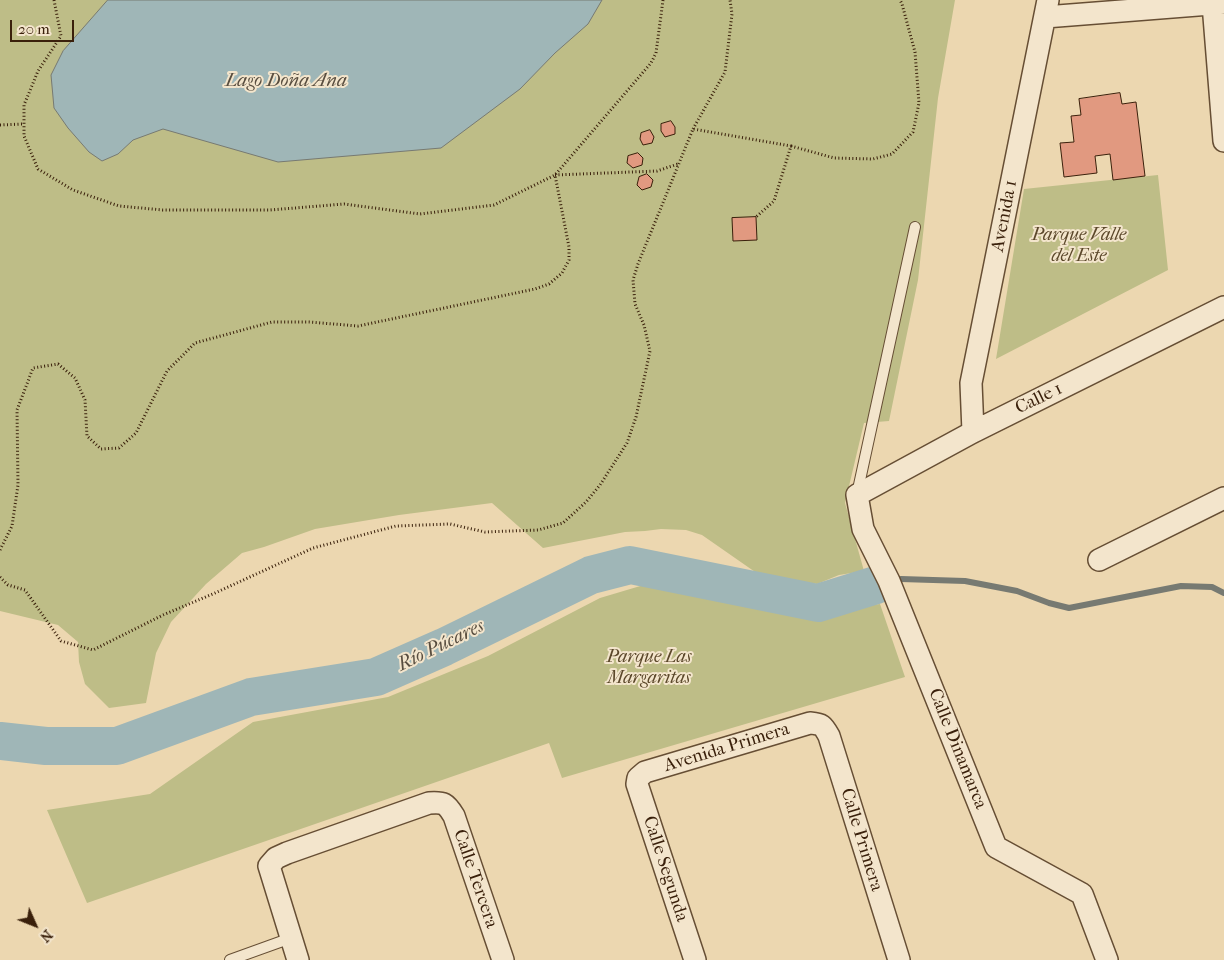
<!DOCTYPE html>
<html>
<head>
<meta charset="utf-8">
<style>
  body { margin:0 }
  #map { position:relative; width:1224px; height:960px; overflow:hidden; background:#ecd7b0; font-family:"IM FELL French Canon",serif }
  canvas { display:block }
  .north { position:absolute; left:10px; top:900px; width:50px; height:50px; -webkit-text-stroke:4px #f3e5cc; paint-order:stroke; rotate:134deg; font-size:14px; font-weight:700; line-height:20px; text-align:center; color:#3a200b }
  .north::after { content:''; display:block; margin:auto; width:18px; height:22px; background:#3a200b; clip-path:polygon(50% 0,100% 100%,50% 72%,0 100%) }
  .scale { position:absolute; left:10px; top:20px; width:64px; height:22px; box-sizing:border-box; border:2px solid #3a200b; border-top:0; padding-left:6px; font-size:15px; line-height:18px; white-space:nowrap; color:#3a200b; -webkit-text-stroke:4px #f3e5cc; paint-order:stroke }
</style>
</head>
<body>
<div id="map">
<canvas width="1224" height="960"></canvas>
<div class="north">N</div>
<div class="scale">20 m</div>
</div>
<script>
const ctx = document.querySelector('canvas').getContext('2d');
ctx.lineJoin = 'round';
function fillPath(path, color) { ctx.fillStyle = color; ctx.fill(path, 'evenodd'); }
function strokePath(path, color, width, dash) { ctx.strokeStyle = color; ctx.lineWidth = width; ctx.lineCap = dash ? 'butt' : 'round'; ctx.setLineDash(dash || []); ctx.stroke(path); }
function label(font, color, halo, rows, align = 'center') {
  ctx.font = font + ' "IM FELL French Canon",serif'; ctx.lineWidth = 4; ctx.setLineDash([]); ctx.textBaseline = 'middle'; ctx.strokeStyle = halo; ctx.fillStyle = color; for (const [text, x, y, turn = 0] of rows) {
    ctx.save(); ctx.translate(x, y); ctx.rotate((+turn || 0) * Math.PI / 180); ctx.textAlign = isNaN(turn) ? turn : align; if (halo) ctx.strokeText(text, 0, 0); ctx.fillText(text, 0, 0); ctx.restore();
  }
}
fillPath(new Path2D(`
  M0 0H955L938 98 918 280 889 421 864 423 845 503 864 571 839 575 817 584 758 574 702 535 686 530 661 529 645 531 625 532 543 548 492 503 399 515 315 529 264 547 242 553 206 584 171 622 156 653 146 703 109 708 85 684 79 662 78 642 58 625 0 611Z
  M1158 175 1168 270 996 359 1024 189Z
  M647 584 795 614 880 604 905 677 562 778 549 743 87 903 47 810 150 794 253 722 388 697 488 656 600 598Z`), '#bebd87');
const water = new Path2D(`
  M108 0H602L588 24 555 53 520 89 441 148 278 162 163 129 133 140 118 154 102 161 89 152 68 128 54 108 51 75 63 51Z`);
fillPath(water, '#9fb6b7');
strokePath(water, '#777a72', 1);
strokePath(new Path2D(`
  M901 579 965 581 1017 591 1049 603 1069 608 1181 586 1212 587 1224 593`), '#777a72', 6);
strokePath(new Path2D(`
  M0 741 46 746H117L251 697 376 677 444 647 591 575 630 565 818 603 876 585`), '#9fb6b7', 38);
const building = new Path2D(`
  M1120 93 1122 104 1136 102 1145 176 1113 180 1110 154 1095 156 1097 173 1064 177 1060 143 1074 142 1071 116 1081 115 1079 99Z
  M671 121 675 127V134L665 137 661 131V124Z
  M650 130 654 137 652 143 643 145 640 139 641 133Z
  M638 153 643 158 642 165 633 168 627 163 628 156Z
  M647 174 653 180 651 187 642 190 637 185 639 177Z
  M756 217 757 240 733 241 732 218Z`);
fillPath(building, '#e19980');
strokePath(building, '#3a200b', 1);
const service = new Path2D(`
  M857 494 915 227
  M230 960 291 938`);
const minor = new Path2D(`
  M1213 4 1224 141
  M1045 17 1224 3
  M973 432 971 383 1048 0
  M1099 560 1224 498
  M298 960 269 866 276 858 287 853 429 803C444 802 446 803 454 816L503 960
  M695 960 637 784 638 778 645 772 810 723C822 724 823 725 829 736L899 960
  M1107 960 1082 894 996 847 889 581 863 529 857 495 973 432 1224 307`);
strokePath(service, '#664e34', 12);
strokePath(minor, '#664e34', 24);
strokePath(new Path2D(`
  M54 0 61 36 38 71 24 105V136L38 169 73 190 119 206 163 210H270L344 204 420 214 494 205 555 175 651 63 656 53 663 0
  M0 125 23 124
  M693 129 725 72 732 14 730 0
  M791 146 834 158 873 159 892 154 913 132 919 103 915 52 902 4 900 0
  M555 175 657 171 678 164
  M0 550 12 526 18 485 17 410 33 368 58 364 75 378 85 400 87 436 101 449 119 448 136 433 167 371 195 343 272 322H309L358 326 535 289 549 284 562 273 569 260V247L555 175
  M0 577 8 585 25 590 61 641 93 650 163 615 215 593 313 548 396 526 450 524 485 532 538 530 563 523 586 502 600 485 627 443 636 417 650 351 644 325 635 304 633 280 638 264 693 129 791 146 774 201 756 217`), '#3a200b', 3, [1, 2.5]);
strokePath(service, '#f3e5cc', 10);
strokePath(minor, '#f3e5cc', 21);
label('18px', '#3a200b', '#f3e5cc', [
  ["Avenida 1",1005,216,-79],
  ["Calle 1",1039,399,-26],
  ["Avenida Primera",727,748,-17],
  ["Calle Dinamarca",957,749,68],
  ["Calle Primera",861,840,73],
  ["Calle Segunda",665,869,72],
  ["Calle Tercera",475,879,71]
]);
label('italic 18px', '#5b472a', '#f3e5cc', [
  ["Parque Valle",1079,236],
  ["del Este",1079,257],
  ["Parque Las",649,658],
  ["Margaritas",649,679]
]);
label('italic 19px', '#584d3f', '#f3e5cc', [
  ["Lago Doña Ana",286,81],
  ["Río Púcares",441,646,-26]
]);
</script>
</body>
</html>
